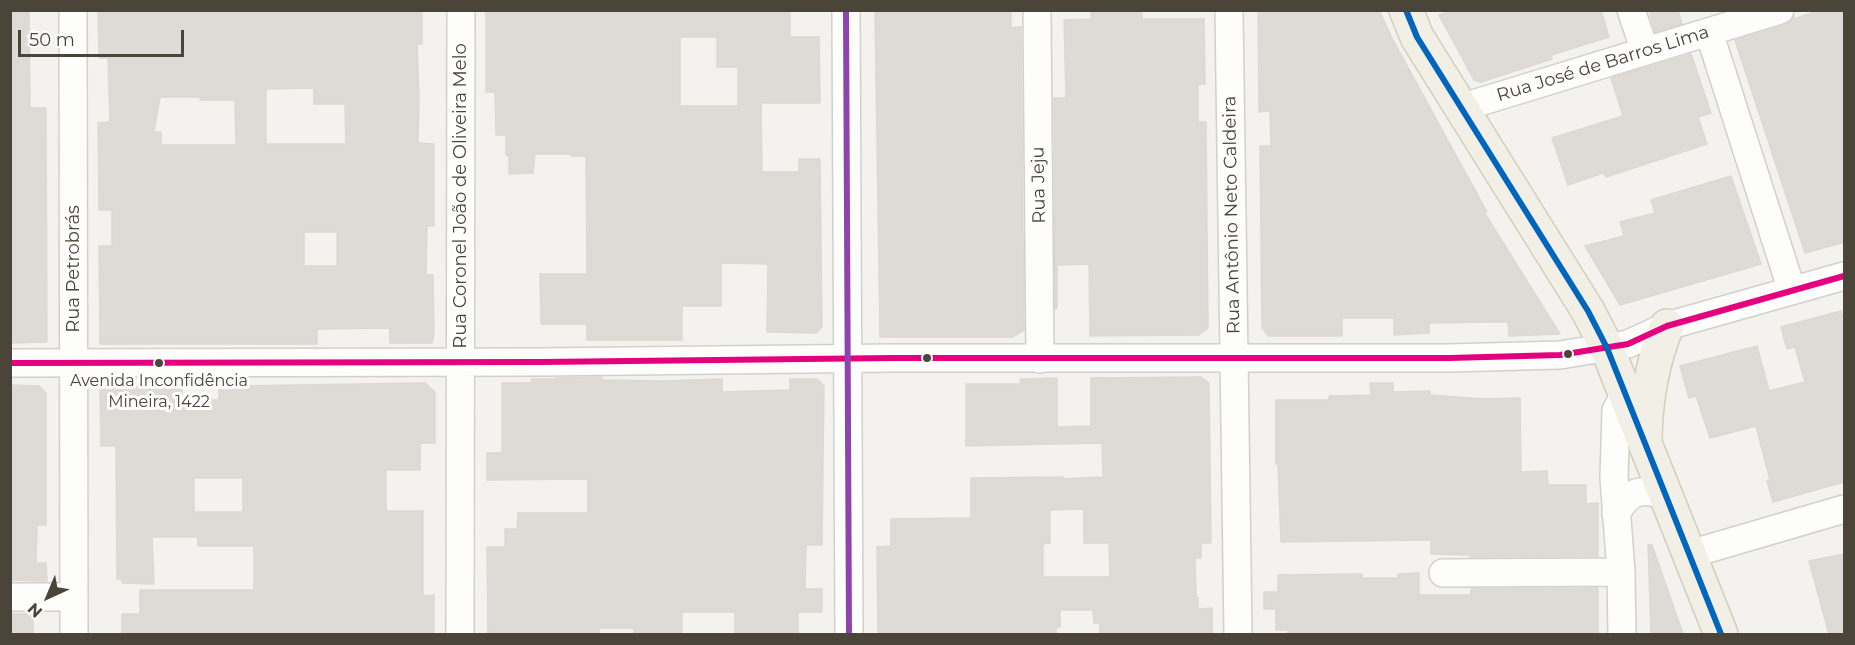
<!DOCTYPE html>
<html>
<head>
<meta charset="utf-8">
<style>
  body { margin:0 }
  #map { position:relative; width:1855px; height:645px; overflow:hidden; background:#f4f2ee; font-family:Montserrat,sans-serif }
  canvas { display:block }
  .frame { position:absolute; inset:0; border:12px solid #4b4439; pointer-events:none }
  .north { position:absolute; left:18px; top:567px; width:60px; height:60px; -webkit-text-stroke:4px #fff; paint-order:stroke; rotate:224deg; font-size:16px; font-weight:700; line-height:24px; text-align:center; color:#4b4439 }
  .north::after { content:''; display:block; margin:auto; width:21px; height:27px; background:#4b4439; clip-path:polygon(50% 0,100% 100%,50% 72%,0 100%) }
  .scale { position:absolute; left:18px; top:30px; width:166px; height:27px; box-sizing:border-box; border:3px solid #4b4439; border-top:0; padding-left:8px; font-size:18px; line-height:21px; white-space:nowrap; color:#4b4439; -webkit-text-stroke:4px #fff; paint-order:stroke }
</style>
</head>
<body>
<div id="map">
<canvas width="1855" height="645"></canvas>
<div class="frame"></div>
<div class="north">N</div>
<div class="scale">50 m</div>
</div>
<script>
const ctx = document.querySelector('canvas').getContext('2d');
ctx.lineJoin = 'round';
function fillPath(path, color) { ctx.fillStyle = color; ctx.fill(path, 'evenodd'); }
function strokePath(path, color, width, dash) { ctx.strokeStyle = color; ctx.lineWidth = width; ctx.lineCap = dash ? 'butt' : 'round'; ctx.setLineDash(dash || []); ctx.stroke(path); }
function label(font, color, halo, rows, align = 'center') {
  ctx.font = font + ' Montserrat,sans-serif'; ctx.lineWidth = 6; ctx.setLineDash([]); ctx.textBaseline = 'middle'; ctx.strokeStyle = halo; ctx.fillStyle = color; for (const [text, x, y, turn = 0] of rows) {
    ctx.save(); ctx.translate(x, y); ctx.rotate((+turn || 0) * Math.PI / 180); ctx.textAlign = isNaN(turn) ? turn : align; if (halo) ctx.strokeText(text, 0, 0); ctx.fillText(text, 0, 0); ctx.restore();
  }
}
const building = new Path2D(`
  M10 10H29L30 108H46L47 342 10 343Z
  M422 10V44H417L419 97 418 143 434 144V226H427L426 275H433L434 333 432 343H390V328L317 329V344H100L99 246H112V210H99L98 123 110 122 108 58H99L98 12ZM314 88V104H345L346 144H266V89ZM160 97H200V100H235L236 145H161V132H154ZM304 232H337V266H304Z
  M486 10H790V37H819L820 103H761L762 172H799V159H820L822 327 816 333 767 332 768 264 721 263V306H682V340H587V324H541L540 274H587L586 156H571V154H535L533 173 509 174V156L506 155V135H496L495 92H486ZM680 37H717V67H738V106H680Z
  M875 10 1011 11V28L1021 27 1024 330 1012 337H880Z
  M1115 10H1137V13H1142V19H1204L1205 84H1198V122H1206L1208 328 1199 335 1090 336 1089 264 1057 265V308L1055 309 1054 98H1066L1064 20 1091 19V11Z
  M1258 10H1379L1392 38 1487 212H1484L1560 334 1509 336 1508 322H1487L1429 323V333L1394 335V318H1342V336H1268L1262 327 1260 146H1271L1270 111 1259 112Z
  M1455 10H1601L1609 37 1551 55 1552 59 1481 82 1474 80 1439 15Z
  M1649 10H1678L1682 24 1655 32Z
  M1821 10H1845V242L1805 253 1735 40 1785 25 1791 21 1794 16V19Z
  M1691 54 1711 113 1698 117 1707 144 1606 177 1603 173 1568 185 1552 138 1623 116 1611 78Z
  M1731 176 1761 264 1620 305 1585 246 1624 236 1620 222 1655 213 1651 200Z
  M1841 311 1845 325 1844 482 1773 502 1767 481 1770 480 1756 426 1710 438 1696 396 1689 398 1680 366 1757 346 1769 391 1805 382 1795 347 1787 349 1781 327Z
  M602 377V380L663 381 722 379V392L790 390V379H817L824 386 822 545H806L805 589H822V612H798V634H735V612H682V634H639L634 633V628H599V634H488L487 547H505V529H517L518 513H588V479L487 480V453H502V383H532L531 379H556V378Z
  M1201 377 1209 383 1211 543H1201V558H1195L1196 597 1198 598V609L1212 608V634H1100V623H1094L1093 610H1060V627H1056V634H878L877 547 891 546V519L971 518V478L1063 477V479L1103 477 1102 443 966 446V384H1020L1021 379 1057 378V427L1091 426V378ZM1084 509V543H1109L1110 577H1043V544L1050 543V510Z
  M425 383 435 392V443H420V470H386V511H423V596L434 595V634H122V614H140V590H254V546H198V537H152L154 584 122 583V579H117L116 446H101L100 387 182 386V400H219V390H233V386ZM194 478H243V512H194Z
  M1370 383H1393V392L1430 391V395L1485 399 1520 398 1521 472 1547 471 1548 485H1586V504L1598 503V556L1470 557V555L1431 554V540L1281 542 1278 464H1276V400H1329V396L1371 395Z
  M10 385 39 386 46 393V525H37L36 563H46L47 581 10 580Z
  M1648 545H1652L1683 634H1651Z
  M1845 554V634H1829L1809 561Z
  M1419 573V595H1471V589L1598 588V634H1288V630H1276V609H1264V592H1278V575L1362 574V578H1398V574Z
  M10 614H33V634H10Z`);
fillPath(building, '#dedbd6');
strokePath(building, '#dcd9d4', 1.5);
const minor = new Path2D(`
  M73 10 74 634
  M846 10 849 634
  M1037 10 1040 359
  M1229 10 1238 634
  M1631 10 1645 51
  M1709 32 1792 291
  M1460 108 1780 10
  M10 363 541 362 893 358H1449L1560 355 1628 344 1667 326 1844 276
  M1616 514C1629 490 1643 486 1668 498
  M1690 554 1844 509
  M1443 573 1621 572
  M10 597H73
  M460 634 461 10
  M1622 634 1621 572 1614 478 1616 410 1625 395`);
const major = new Path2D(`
  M1406 10 1417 37 1588 311 1607 348 1721 634
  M1645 437C1646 398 1652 362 1667 326`);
strokePath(minor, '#d2d0cb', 30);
strokePath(major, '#d6cebb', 36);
strokePath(minor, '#fdfdfc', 27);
strokePath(major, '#f2efe6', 33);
strokePath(new Path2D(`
  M10 363 541 362 893 358H1449L1560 355 1628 344 1667 326 1844 276`), '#e5007d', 6);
strokePath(new Path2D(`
  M846 10 849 634`), '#8e44ad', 6);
strokePath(new Path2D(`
  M1406 10 1417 37 1588 311 1607 348 1721 634`), '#0065bd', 6);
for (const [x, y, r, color] of [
  [1568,354,5,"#4b4439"],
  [927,358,5,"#4b4439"],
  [159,363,5,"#4b4439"]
]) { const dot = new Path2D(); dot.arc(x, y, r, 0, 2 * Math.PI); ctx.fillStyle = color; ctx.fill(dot); strokePath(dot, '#fff', 2); }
label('16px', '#4b4439', '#fff', [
  ["Avenida Inconfidência",159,381],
  ["Mineira, 1422",159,402]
]);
label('18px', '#4b4439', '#fff', [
  ["Rua José de Barros Lima",1603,64,-17],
  ["Rua Jeju",1039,185,-91],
  ["Rua Coronel João de Oliveira Melo",461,196,-90],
  ["Rua Antônio Neto Caldeira",1232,215,-91],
  ["Rua Petrobrás",74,269,-90]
]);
</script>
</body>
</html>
